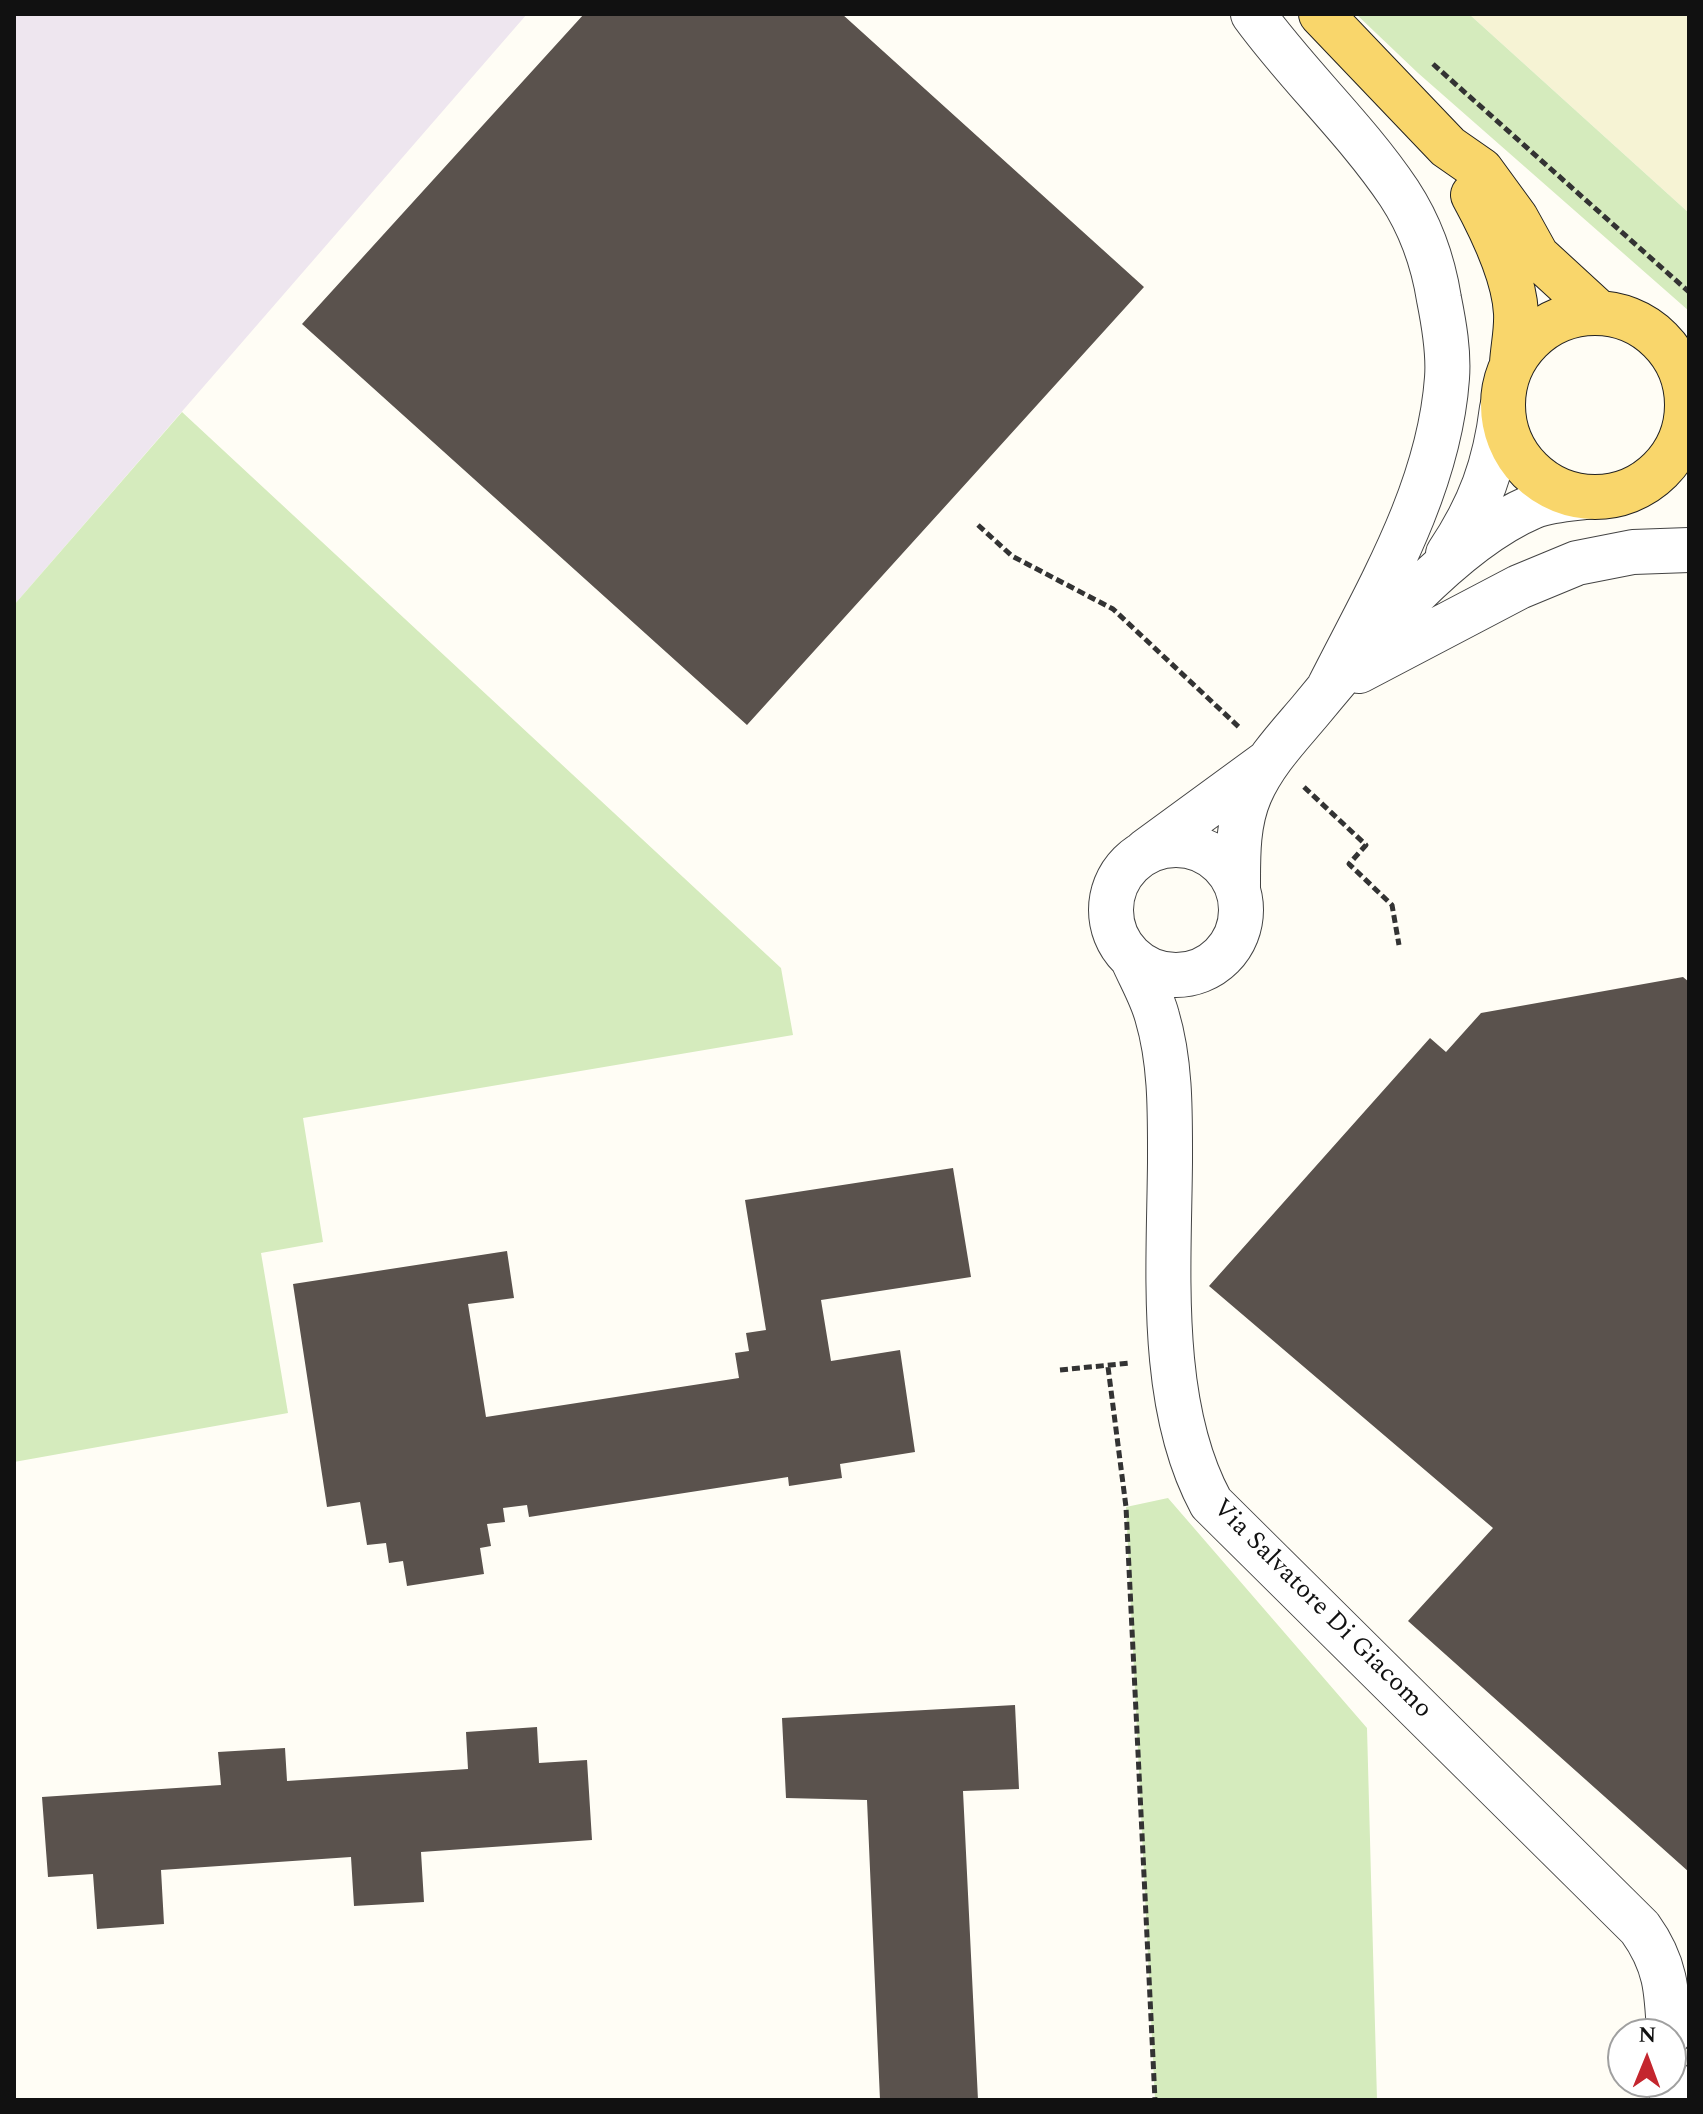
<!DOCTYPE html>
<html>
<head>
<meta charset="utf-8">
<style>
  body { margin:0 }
  #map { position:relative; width:1703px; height:2114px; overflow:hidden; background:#fffdf5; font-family:Spectral,serif }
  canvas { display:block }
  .frame { position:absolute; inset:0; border:16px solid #111; pointer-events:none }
  .north { position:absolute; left:1607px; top:2018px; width:80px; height:80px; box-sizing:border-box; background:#fff; border:2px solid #a0a0a0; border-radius:50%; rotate:1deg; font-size:22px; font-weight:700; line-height:32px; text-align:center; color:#111 }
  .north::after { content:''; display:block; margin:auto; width:28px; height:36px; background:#c4262e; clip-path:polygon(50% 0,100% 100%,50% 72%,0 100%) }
</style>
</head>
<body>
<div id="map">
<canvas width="1703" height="2114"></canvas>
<div class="frame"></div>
<div class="north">N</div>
</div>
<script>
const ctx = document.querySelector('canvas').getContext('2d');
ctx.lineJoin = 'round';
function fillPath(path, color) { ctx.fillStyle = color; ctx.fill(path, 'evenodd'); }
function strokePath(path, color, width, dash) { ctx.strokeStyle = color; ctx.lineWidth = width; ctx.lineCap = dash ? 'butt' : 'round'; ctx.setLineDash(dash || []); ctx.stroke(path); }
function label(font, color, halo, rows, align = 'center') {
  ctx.font = font + ' Spectral,serif'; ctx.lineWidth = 8; ctx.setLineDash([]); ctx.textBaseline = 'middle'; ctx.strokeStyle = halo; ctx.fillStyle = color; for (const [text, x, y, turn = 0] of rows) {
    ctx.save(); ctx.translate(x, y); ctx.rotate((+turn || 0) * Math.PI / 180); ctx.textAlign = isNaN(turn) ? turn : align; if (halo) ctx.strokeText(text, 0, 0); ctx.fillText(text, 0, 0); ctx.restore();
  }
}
fillPath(new Path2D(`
  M14 14H527L14 605Z`), '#eee6ef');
fillPath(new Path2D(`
  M1469 14H1689V213Z`), '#f6f3d4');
fillPath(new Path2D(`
  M1356 14H1469L1689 213V311L1418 73Z
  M182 412 781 968 793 1035 303 1118 323 1242 261 1253 288 1413 14 1462V605Z
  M1168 1498 1367 1728 1377 2100H1155L1126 1507Z`), '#d5ebbd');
fillPath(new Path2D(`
  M584 14H842L1144 287 747 725 302 324Z
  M1683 977 1689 982V1872L1408 1621 1493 1528 1209 1286 1430 1038 1446 1052 1481 1013Z
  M953 1168 971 1277 821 1300 831 1361 900 1350 915 1452 840 1464 842 1478 789 1486 788 1477 529 1517 527 1505 503 1508 505 1522 487 1524 491 1546 480 1548 484 1574 407 1586 403 1561 389 1563 386 1543 367 1545 360 1502 327 1507 293 1284 507 1251 514 1298 468 1304 486 1417 739 1378 735 1353 749 1351 746 1333 766 1330 745 1200Z
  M1015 1705 1019 1789 963 1791 978 2100H880L867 1800 786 1798 782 1718Z
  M537 1727 539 1763 587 1760 592 1840 421 1852 424 1902 354 1906 351 1857 161 1870 164 1924 97 1929 93 1874 48 1877 42 1797 221 1785 218 1752 285 1748 287 1781 468 1769 466 1732Z`), '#5a524d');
const minor = new Path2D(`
  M1253 14C1298 76 1356 129 1399 193 1420 225 1433 261 1439 299 1444 324 1449 352 1447 378 1439 489 1378 590 1329 687
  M1448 554C1480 506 1495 465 1502 408
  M1359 671 1519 587 1577 563 1633 552 1689 550
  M1111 910a65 65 0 1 1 130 0a65 65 0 1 1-130 0Z
  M1146 851 1265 764
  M1238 890C1238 858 1237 824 1250 794 1264 762 1288 737 1310 711 1365 644 1452 541 1532 507 1549 500 1568 499 1586 497
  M1133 960C1141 978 1152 997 1157 1016 1171 1063 1170 1114 1170 1162 1169 1271 1158 1405 1211 1503L1640 1928C1666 1964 1667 1991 1669 2034
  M1671 2082 1672 2100`);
const major = new Path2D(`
  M1321 14 1448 147 1481 170 1516 218 1537 256 1599 313
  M1473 195C1491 228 1514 275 1516 313 1517 329 1513 347 1512 363
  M1503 405a92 92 0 1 1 184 0a92 92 0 1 1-184 0Z`);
strokePath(minor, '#444', 46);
strokePath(major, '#222', 46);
strokePath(new Path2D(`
  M1433 64 1689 292
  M978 525 1012 556 1113 609 1241 729
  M1304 787 1366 845 1349 864 1392 905 1399 945
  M1108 1367 1126 1507 1155 2100
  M1060 1370 1130 1363`), '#333', 5, [8, 4]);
strokePath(minor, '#fff', 44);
strokePath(major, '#f9d66b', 44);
label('26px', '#111', '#fff', [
  ["Via Salvatore Di Giacomo",1321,1610,45]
]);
</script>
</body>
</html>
